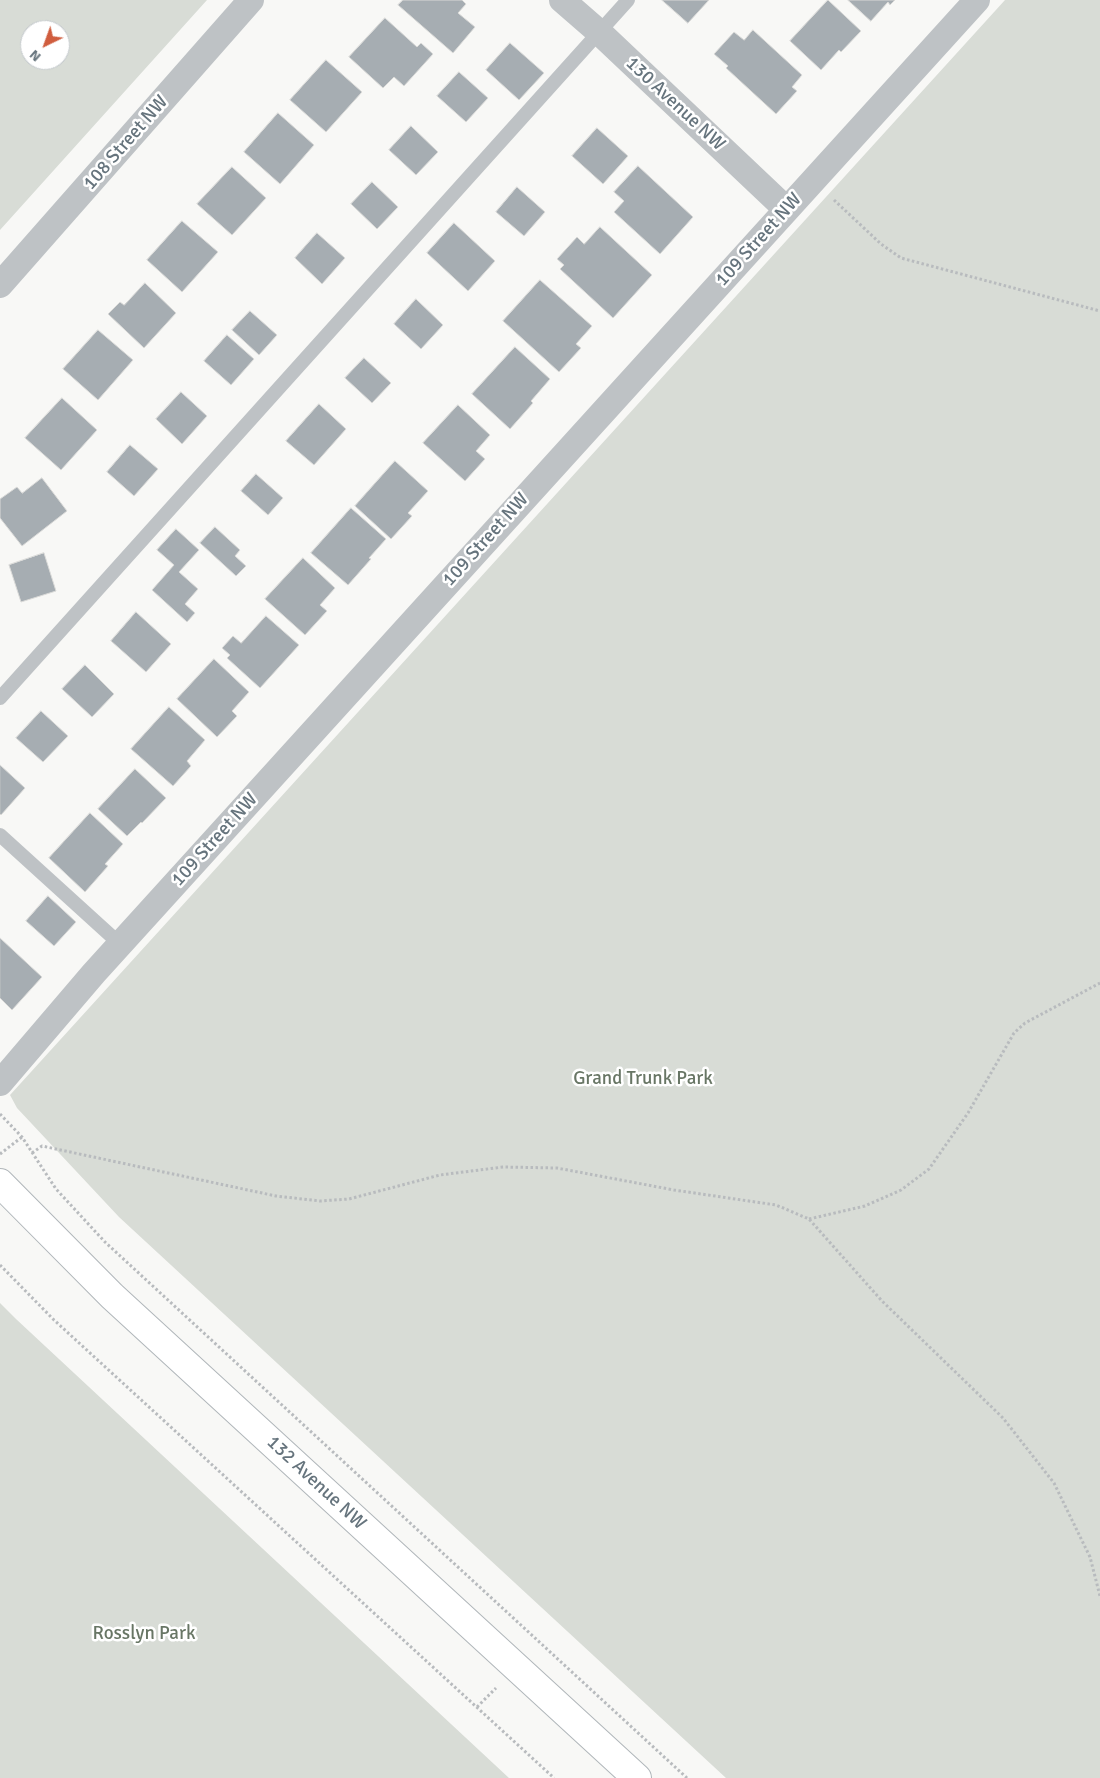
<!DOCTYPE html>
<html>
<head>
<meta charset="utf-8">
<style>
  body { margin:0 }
  #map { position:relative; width:1100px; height:1778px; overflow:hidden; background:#f8f8f6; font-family:Signika,sans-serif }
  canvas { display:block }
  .north { position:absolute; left:20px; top:20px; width:50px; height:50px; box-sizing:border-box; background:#fff; border:1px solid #c2c7cb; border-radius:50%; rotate:222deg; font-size:14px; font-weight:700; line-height:20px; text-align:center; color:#66747d }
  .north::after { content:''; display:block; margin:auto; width:18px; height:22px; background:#d05d3e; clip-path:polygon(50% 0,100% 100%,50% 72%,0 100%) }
</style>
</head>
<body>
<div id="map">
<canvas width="1100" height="1778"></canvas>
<div class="north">N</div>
</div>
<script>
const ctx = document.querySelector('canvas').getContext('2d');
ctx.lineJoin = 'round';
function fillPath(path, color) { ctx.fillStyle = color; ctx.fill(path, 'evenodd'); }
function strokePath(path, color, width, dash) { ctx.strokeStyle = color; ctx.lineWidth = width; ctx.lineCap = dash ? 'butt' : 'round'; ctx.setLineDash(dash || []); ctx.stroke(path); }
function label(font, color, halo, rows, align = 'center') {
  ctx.font = font + ' Signika,sans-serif'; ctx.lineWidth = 5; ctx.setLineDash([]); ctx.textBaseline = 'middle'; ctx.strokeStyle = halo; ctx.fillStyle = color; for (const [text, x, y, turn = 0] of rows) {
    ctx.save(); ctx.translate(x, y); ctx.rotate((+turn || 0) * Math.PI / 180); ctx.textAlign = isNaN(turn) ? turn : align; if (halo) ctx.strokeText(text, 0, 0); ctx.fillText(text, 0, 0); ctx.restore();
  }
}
fillPath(new Path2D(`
  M0 0H207L0 230ZM30 30H60V60H30Z
  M1005 0H1100V1778H726L119 1217 17 1108 10 1095Z
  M0 1303 16 1319 509 1778H0Z`), '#d8dcd6');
const building = new Path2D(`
  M403 0H462L466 4 458 13 475 27 453 53 398 5Z
  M662 0H709L688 23Z
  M828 0 861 31 841 52 839 50 821 70 790 41Z
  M848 0H895L890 5 888 2 871 21Z
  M385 18 417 47 421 43 433 54 404 86 394 77 383 88 349 57Z
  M753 30 802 75 792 87 797 91 776 114 726 68 728 66 714 54 734 32 744 40Z
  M510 43 544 73 519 100 486 70Z
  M326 60 362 92 326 132 290 100Z
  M459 72 488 98 466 122 437 96Z
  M278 113 314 145 280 184 244 152Z
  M411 126 438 152 416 175 389 150Z
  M597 128 628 156 603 184 572 156Z
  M638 166 693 217 660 254 614 212 624 201 614 192Z
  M232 167 266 198 232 235 197 204Z
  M372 182 398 207 377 229 351 204Z
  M517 187 545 212 524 236 496 212Z
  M182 221 218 252 182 292 147 260Z
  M454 223 495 261 468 291 427 253Z
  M600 227 652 275 613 318 560 269 564 265 557 259 577 237 584 244Z
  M317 233 345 258 322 284 295 258Z
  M540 280 592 326 576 344 581 348 559 372 503 321Z
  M145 283 176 313 144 348 108 314 120 302 124 305Z
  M416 299 443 325 421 349 394 324Z
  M250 311 277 335 259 355 232 330Z
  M98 330 133 360 98 400 63 369Z
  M227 335 254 359 231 385 204 361Z
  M515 347 550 379 531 401 533 403 510 429 472 394Z
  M364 358 391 383 372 403 345 378Z
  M181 392 207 416 182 444 156 419Z
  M62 398 97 430 61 470 25 438Z
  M319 404 346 429 314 465 286 441Z
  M458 405 490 435 476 451 485 459 465 481 423 443Z
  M130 445 158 469 134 496 107 472Z
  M395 461 428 491 408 513 412 516 391 539 355 506Z
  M256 474 283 498 268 515 241 491Z
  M42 478 67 511 22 546 0 518V499L17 487 22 493Z
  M351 508 386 539 369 558 371 559 348 585 311 553Z
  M215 527 240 550 235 556 246 566 236 576 200 543Z
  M176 529 199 550 179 572 198 589 185 604 195 613 187 622 152 590 174 565 157 550Z
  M44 553 56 591 21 602 9 565Z
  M303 558 335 588 320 605 327 611 305 635 265 599Z
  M136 612 171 644 146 672 111 641Z
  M266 616 299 645 260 688 227 658 230 655 222 648 233 636 241 643Z
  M214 659 249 692 232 711 237 716 217 737 177 699Z
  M85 665 114 694 92 717 62 689Z
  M169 707 205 740 187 761 191 766 173 786 131 749Z
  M41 711 68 736 43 762 16 738Z
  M0 765 25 788 1 815 0 814Z
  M135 769 166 798 142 823 141 822 127 836 98 809Z
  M90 813 123 844 105 864 108 866 85 892 49 858Z
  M48 896 76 922 54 946 26 921Z
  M0 938 42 977 12 1010 0 998Z`);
fillPath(building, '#a6adb2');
strokePath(building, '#dadad8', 1);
const secondary = new Path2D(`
  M0 1183 112 1296 637 1778`);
strokePath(secondary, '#b0b6ba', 30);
strokePath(new Path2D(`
  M834 200 881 244 901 258 1100 311
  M0 1114 22 1137 56 1189 105 1242 687 1778
  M32 1153 42 1146 276 1196 320 1201 349 1199 440 1175 503 1167 557 1168 674 1190 776 1205 809 1219 882 1301 1003 1418 1054 1483 1090 1557 1100 1596
  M0 1154 22 1137
  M809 1219 865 1206 901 1190 929 1169 968 1113 1014 1033 1025 1023 1100 983
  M0 1265 54 1320 554 1778
  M477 1707 496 1688`), '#b8bbbe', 3, [2.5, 2.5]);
strokePath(new Path2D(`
  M0 698 628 0
  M0 835 120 944`), '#bec2c5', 14);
strokePath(new Path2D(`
  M562 0 600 33 786 209
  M0 285 251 0
  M0 1083 94 973 977 0`), '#bec2c5', 26);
strokePath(secondary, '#fff', 28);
label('19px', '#66747d', '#fff', [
  ["130 Avenue NW",675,104,43],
  ["108 Street NW",126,143,-49],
  ["109 Street NW",759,240,-48],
  ["109 Street NW",486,540,-48],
  ["109 Street NW",215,840,-48],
  ["132 Avenue NW",316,1483,43]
]);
label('19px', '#687665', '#fff', [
  ["Grand Trunk Park",643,1079],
  ["Rosslyn Park",144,1634]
]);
</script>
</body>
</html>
